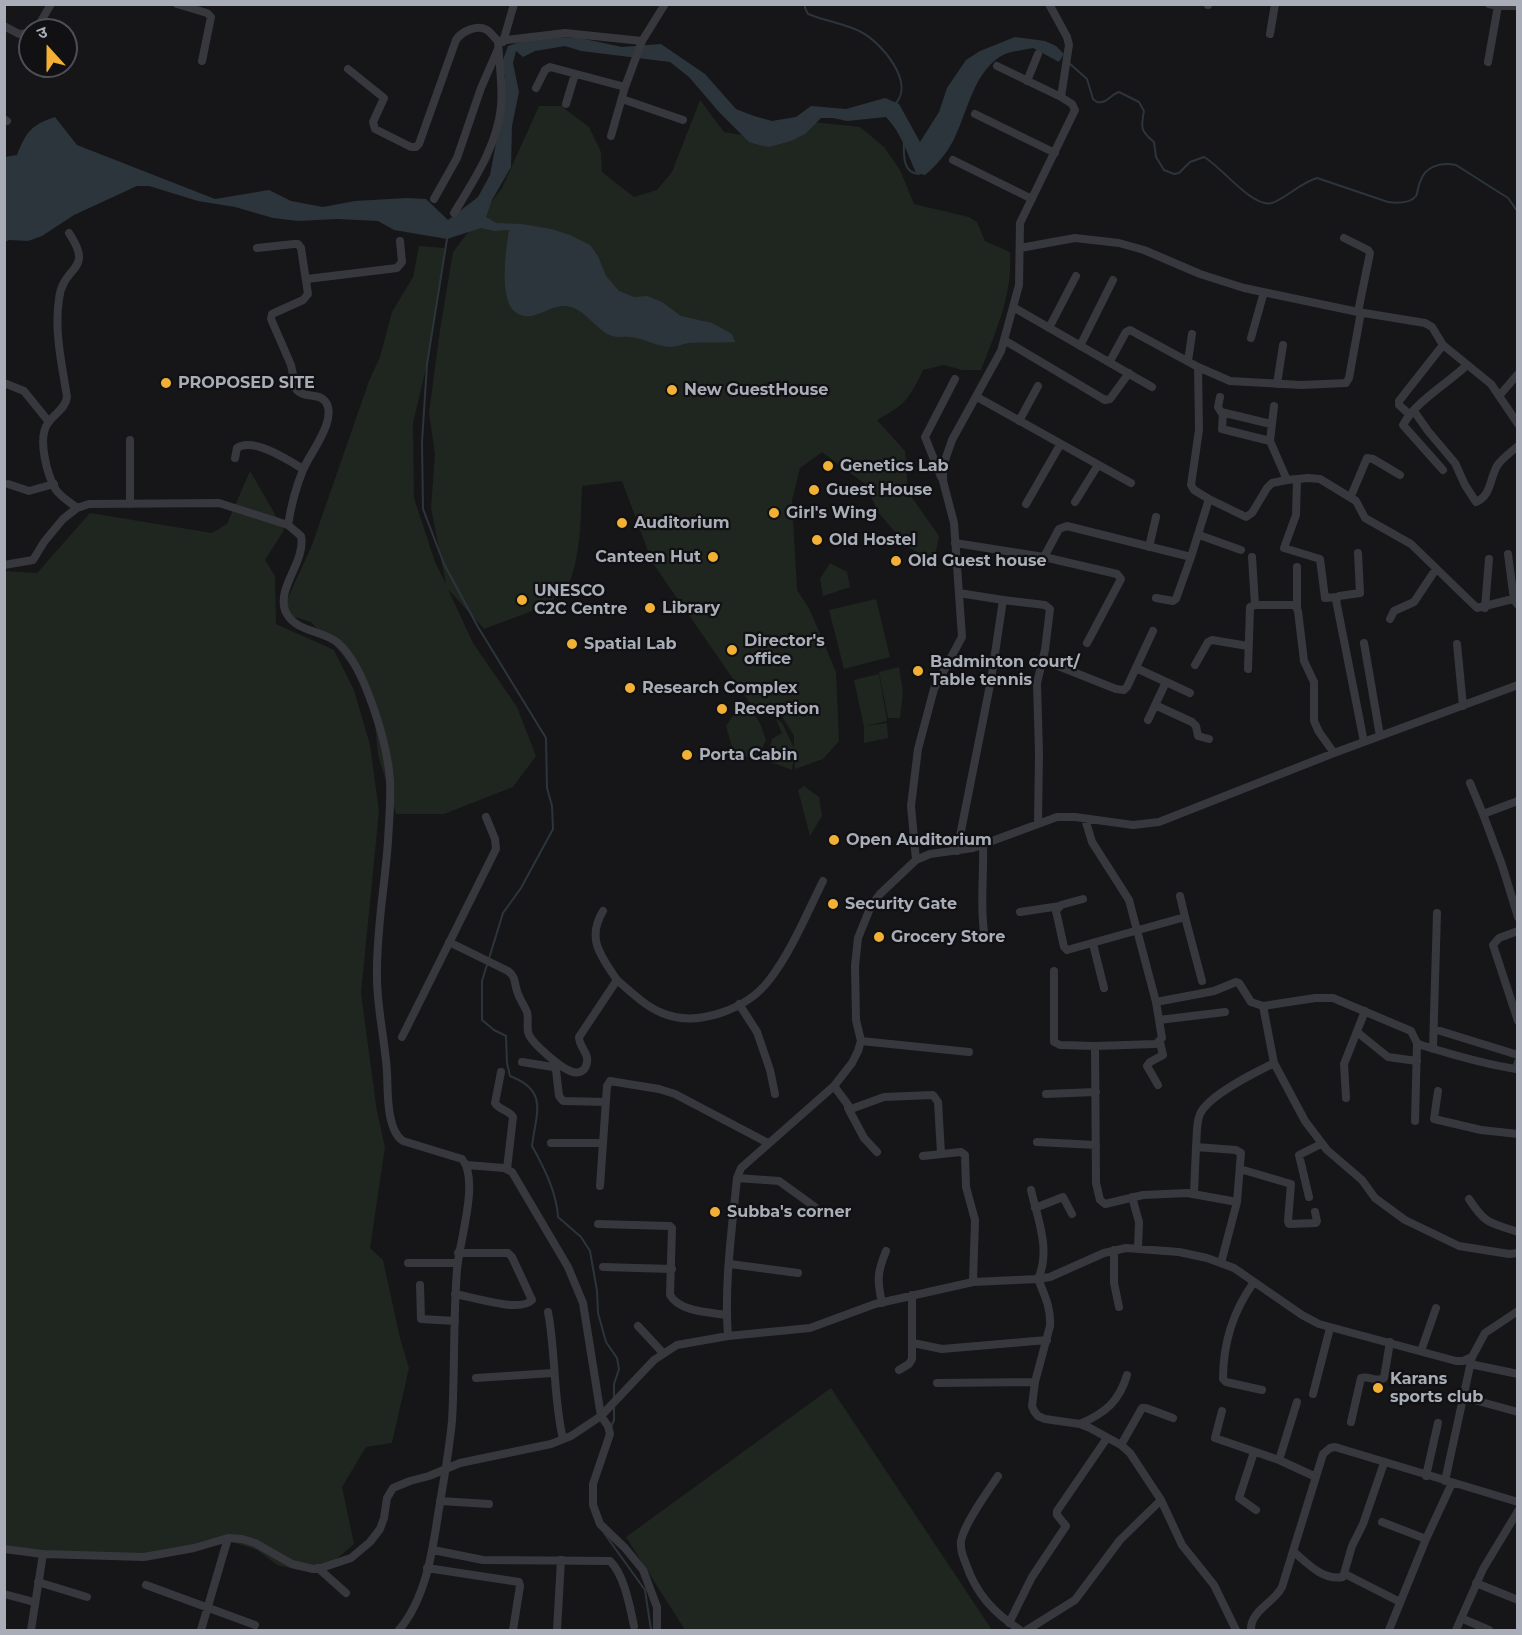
<!DOCTYPE html>
<html>
<head>
<meta charset="utf-8">
<style>
  body { margin:0 }
  #map { position:relative; width:1522px; height:1635px; overflow:hidden; background:#161618; font-family:Montserrat,"Noto Sans Devanagari",sans-serif }
  canvas { display:block }
  .frame { position:absolute; inset:0; border:6px solid #a8adb8; pointer-events:none }
  .north { position:absolute; left:18px; top:18px; width:60px; height:60px; box-sizing:border-box; background:#111113; border:2px solid #4d4f55; border-radius:50%; rotate:339deg; font-size:16px; font-weight:700; line-height:24px; text-align:center; color:#a8adb8 }
  .north::after { content:''; display:block; margin:auto; width:21px; height:27px; background:#f2b134; clip-path:polygon(50% 0,100% 100%,50% 72%,0 100%) }
</style>
</head>
<body>
<div id="map">
<canvas width="1522" height="1635"></canvas>
<div class="frame"></div>
<div class="north">उ</div>
</div>
<script>
const ctx = document.querySelector('canvas').getContext('2d');
ctx.lineJoin = 'round';
function fillPath(path, color) { ctx.fillStyle = color; ctx.fill(path, 'evenodd'); }
function strokePath(path, color, width, dash) { ctx.strokeStyle = color; ctx.lineWidth = width; ctx.lineCap = dash ? 'butt' : 'round'; ctx.setLineDash(dash || []); ctx.stroke(path); }
function label(font, color, halo, rows, align = 'center') {
  ctx.font = font + ' Montserrat,sans-serif'; ctx.lineWidth = 4.5; ctx.setLineDash([]); ctx.textBaseline = 'middle'; ctx.strokeStyle = halo; ctx.fillStyle = color; for (const [text, x, y, turn = 0] of rows) {
    ctx.save(); ctx.translate(x, y); ctx.rotate((+turn || 0) * Math.PI / 180); ctx.textAlign = isNaN(turn) ? turn : align; if (halo) ctx.strokeText(text, 0, 0); ctx.fillText(text, 0, 0); ctx.restore();
  }
}
fillPath(new Path2D(`
  M700 100 724 132 748 136 813 122 860 127 884 147 900 170 914 204 969 217 977 222 985 241 1010 252C1013 294 996 331 981 370H962L944 365 923 370C909 399 906 404 877 420L905 451 908 492 939 536 934 562 908 547 878 512 865 484 822 452 800 468 792 500 797 590 809 608 836 672 839 741 823 759 795 769 794 757 792 770 766 760 772 739 782 733 775 717 782 723 794 748V736L781 715 752 706 652 562 622 481 582 486C581 512 581 577 561 594 539 611 509 619 484 629L448 589 473 643 517 707 536 756 513 787 444 814H396L378 755 372 692 336 647 311 622 281 613 312 545 369 381 380 357 392 312 413 277 419 246 445 248 427 364 413 423 414 498 435 562 446 584 431 508 435 454 429 413 440 330 453 252 502 188 539 106H561L589 127 601 152 602 172 634 197 657 190 672 172Z
  M250 471 284 530 265 560 275 576 276 624 334 650 354 690 370 745 379 811 361 993 377 1112 385 1147 370 1248 383 1260 400 1338 409 1368 392 1443 366 1447 342 1487 354 1544 333 1562 299 1570 277 1565 257 1550 224 1539 138 1560 5 1546V571L37 573 90 513 212 533 227 524Z
  M830 563 847 572 850 587 823 596 820 579Z
  M876 599 890 657 844 669 829 610Z
  M899 667 903 693 900 718H888L879 672Z
  M879 674 887 721 866 726 887 723 888 738 864 743V727L854 680Z
  M739 707C757 709 761 725 766 740L758 756 744 757 733 750 726 726Z
  M804 786 819 797 822 816 810 836 798 790Z
  M831 1388 992 1630H685L626 1537Z`), '#1e261f');
fillPath(new Path2D(`
  M556 37 580 38 622 47 661 44 705 74 736 109 754 116 772 121 796 117 811 106 846 109 885 98 899 104 920 142 939 112 947 88 966 60 980 51 1015 37 1045 41 1056 46 1064 54 1059 62 1033 48C1024 50 1013 51 1005 54 974 69 968 111 954 139 947 153 937 165 925 175L916 173C907 153 902 134 886 117L847 121 833 118H821L805 134 791 141 769 147 759 145 749 142 719 112 689 77 670 62 581 51 565 46 535 51 523 57 516 51 513 63 519 92 512 126 511 167 492 200 486 217 496 223 522 224 551 229 570 235 590 245 598 256 606 276 619 291 634 297 647 296 662 302 681 316 712 323 732 334 735 342C719 343 704 342 689 343 682 344 677 347 670 347 657 347 644 338 630 337 624 336 619 338 612 336 595 330 583 304 562 306 546 307 530 325 514 311 499 297 506 249 509 230L494 231 481 228 447 239 394 230 378 221 337 219 298 221 273 218 235 207 198 201 149 186H137L74 215 42 236 28 241 9 240 5 242V157L17 155C26 132 31 125 55 117L77 145 215 199 269 190 291 201 323 207 355 201 406 198 426 199 448 220 478 197 490 175 502 112 505 77 502 63 508 46 523 41Z`), '#2c353c');
strokePath(new Path2D(`
  M805 4V8L808 14C825 21 846 24 861 32 881 42 916 83 895 104
  M1069 63 1087 79 1093 99 1097 102C1107 104 1110 95 1119 92L1139 102 1144 111C1141 127 1140 131 1154 142L1156 157 1164 170 1174 174 1179 173 1190 162 1204 157C1222 167 1252 208 1272 203 1285 199 1300 183 1317 178L1388 202C1396 203 1410 204 1416 196 1418 192 1418 186 1420 182 1425 166 1441 162 1456 165L1508 198 1518 212
  M904 138C904 152 901 173 919 174
  M447 239 427 364 422 442 423 509 444 564 478 627 546 738 547 788 552 806 553 829 521 888 503 913 482 981V1020L494 1030 506 1036 507 1063 510 1076C549 1091 536 1113 532 1146 544 1167 557 1193 558 1217L581 1237 590 1251 597 1291 598 1313 606 1342 617 1358 619 1369 614 1384V1398
  M611 1427 614 1420V1406
  M604 1533 645 1590 651 1630`), '#2c353c', 2);
strokePath(new Path2D(`
  M177 4 207 13 211 17 202 61
  M1489 4 1498 6
  M1208 5V4
  M4 26 19 34 30 33
  M36 30 51 4
  M1270 34 1275 4
  M503 42 514 4
  M1488 62 1498 6H1518
  M997 66 1061 97
  M348 69 384 98 373 122 375 129 411 147H416L419 144 456 40C462 31 478 24 487 30 492 33 494 38 498 41L565 33 642 41 665 4
  M1027 81 1038 54
  M536 88 545 70 550 67 625 87
  M622 99 683 120
  M566 104 575 74
  M975 114 1055 153
  M4 119 7 121
  M611 136 625 87 642 41
  M953 160 1032 199
  M434 199 457 158 481 88 498 49
  M454 213C474 180 497 146 501 107 503 85 499 63 498 41
  M69 233C95 272 63 264 59 299 54 331 62 365 67 397 66 408 54 414 48 423 37 438 47 475 56 490 61 497 71 503 77 508
  M1344 238 1368 250 1370 253 1358 312
  M257 248 294 244H298L301 248 308 294 303 300 272 314 271 319 291 365 296 389C303 399 318 392 325 401 339 419 309 454 303 470 296 487 291 506 288 525
  M1020 248 1075 238 1119 243 1144 250 1200 274 1244 288 1358 312 1425 323 1432 327 1443 345 1491 384 1518 424
  M307 279 397 268 402 262 400 241
  M1013 307 1152 387
  M1049 328 1076 276
  M1251 338 1264 292
  M1004 340 1105 400 1110 399 1129 373
  M1080 346 1113 280
  M1110 361 1126 332 1130 330 1198 367 1199 430 1191 485 1194 490 1209 499
  M1188 361 1192 334
  M1198 367 1230 381 1301 385 1346 383 1349 378 1361 312
  M4 383 24 391 49 422
  M1277 384 1283 345
  M1499 396 1518 374
  M977 397 1131 483
  M1220 397 1218 407 1221 412 1271 424
  M1274 406 1270 441 1287 480
  M1414 411 1428 431 1455 463 1465 485 1476 502C1491 496 1490 478 1497 466 1501 459 1511 452 1518 446
  M1223 413 1222 429 1270 441
  M1409 414 1399 405V401L1443 345
  M1019 421 1038 386
  M130 440V504
  M235 458 237 448C253 437 288 460 303 469
  M1443 470 1403 425C1416 401 1447 384 1467 365
  M941 477 925 437 955 379
  M1297 479 1296 515 1284 548 1320 559 1325 598 1338 597
  M8 484 29 491 54 484
  M1351 496 1367 458 1373 459 1400 475
  M1075 502 1098 465
  M1026 504 1060 445
  M1199 535 1241 550
  M955 543 1044 557 1059 529 1067 526 1191 557 1209 499 1246 517 1252 513 1267 488 1272 483 1287 480 1308 478 1320 479 1356 501 1365 518 1411 544 1477 608 1509 600H1514L1518 605
  M1149 547 1156 517
  M1358 553 1360 593 1339 596 1336 600 1364 742
  M1508 554 1514 600
  M1044 557 1117 574 1121 579 1087 643
  M1252 557 1255 605
  M4 565 33 560 44 542 63 519 77 508 89 504 219 503 288 525 301 536C306 561 277 587 285 610 293 632 323 630 338 643 365 666 388 746 390 781 391 801 389 821 388 841 385 886 376 931 377 977 377 1009 385 1040 387 1072 388 1090 386 1130 403 1141L462 1159C480 1180 459 1242 457 1270 453 1320 455 1370 452 1421 449 1453 443 1484 438 1515 432 1555 425 1599 399 1630
  M1297 567V607
  M959 593 1003 600
  M1156 598 1173 601 1176 599 1191 557
  M1485 608 1489 559
  M1390 619 1394 611 1414 602 1436 569
  M1364 643 1380 736
  M1457 644 1463 706
  M1043 660 1116 689 1124 690 1127 687 1153 631
  M1195 665 1208 642 1212 640 1248 646
  M1136 668 1190 693
  M1248 669 1250 607 1255 605H1295L1298 611 1304 661 1314 682V721L1319 732 1334 753
  M1155 705 1192 722 1196 726 1198 736 1209 739
  M1148 720 1166 682
  M1470 783 1483 814
  M1518 801 1483 814 1502 865 1518 917
  M1085 819 1092 842 1129 900 1156 1002 1162 1038 1156 1044 1095 1046 1096 1183 1100 1200 1105 1204 1143 1195 1187 1193 1237 1202
  M983 845C984 874 980 903 984 932
  M957 851 991 680 1003 600 1045 605 1050 609 1045 650 1037 683 1039 753 1038 823
  M916 860 911 806 918 749 934 689 962 637 954 523 943 481V466L952 440 1001 351 1019 285 1020 223 1075 110 1072 104 1061 97 1069 45 1067 37 1049 4
  M1180 896 1185 917
  M1083 899 1061 905 1056 911 1064 947 1067 950 1185 917 1202 981
  M603 911C586 939 601 956 617 980
  M1020 912 1060 906
  M1518 931 1499 938 1493 945 1518 1021
  M449 942 508 971C516 977 514 982 517 991 519 998 524 1005 527 1012 529 1019 526 1028 529 1035 534 1045 560 1067 570 1071 577 1074 583 1073 586 1066 591 1054 579 1048 579 1037L617 980C631 992 645 1006 662 1013 697 1028 748 1009 770 979 792 950 807 913 823 881
  M1093 944 1104 988
  M1054 971V1042L1060 1045 1095 1046
  M1156 1002 1214 991 1236 982 1239 983 1251 1002 1263 1006
  M739 1004 757 1032 770 1070 775 1094
  M1159 1020 1225 1012
  M1434 1029 1518 1055
  M1357 1032 1388 1057 1417 1061
  M402 1037 496 849 495 839 486 817
  M861 1041 969 1052
  M1433 1049 1437 913
  M522 1062 553 1067 556 1070 559 1096 563 1101 606 1102
  M1518 1062 1516 1069C1483 1064 1453 1055 1421 1045L1417 1043 1411 1031 1333 998H1315L1263 1006 1274 1063 1305 1121 1327 1150 1362 1180 1375 1198 1405 1220 1459 1246 1509 1254 1518 1253
  M501 1072 495 1103C499 1110 509 1110 513 1117L507 1169
  M1158 1085 1147 1066 1150 1062 1163 1055 1160 1042
  M834 1086 851 1109 884 1097 933 1095 938 1102 941 1153
  M1438 1091 1434 1119 1481 1130 1518 1134
  M1046 1094 1096 1092
  M1346 1098 1344 1064 1365 1011
  M848 1108 864 1138 877 1152
  M1415 1121 1417 1043
  M1037 1142 1096 1145
  M551 1143H603
  M1196 1147C1197 1137 1196 1123 1200 1114 1208 1095 1256 1072 1274 1063
  M923 1156 961 1152 965 1155 966 1187 975 1220 973 1282
  M467 1165 504 1168 512 1172 568 1267 583 1303 601 1416 608 1426 610 1434 593 1484V1505L600 1524 625 1548 643 1570 657 1607V1630
  M1240 1169 1291 1184 1288 1221 1289 1224 1316 1223 1317 1221 1315 1212
  M737 1178 779 1181 815 1207
  M600 1186 607 1086 610 1081 659 1089 675 1094 768 1143
  M1031 1190C1038 1220 1051 1250 1038 1279 1045 1296 1051 1308 1050 1326L1035 1382 1032 1406 1034 1411 1038 1416 1045 1419 1080 1424 1090 1428 1121 1445 1130 1453 1161 1500 1182 1545 1214 1585 1236 1630
  M1194 1193 1196 1147 1236 1150 1241 1153 1237 1202 1221 1263
  M1132 1197 1139 1222 1138 1248
  M1309 1197 1299 1155 1321 1144
  M1469 1199C1486 1225 1489 1222 1518 1232
  M1035 1208 1063 1197 1072 1214
  M598 1224 670 1226 672 1228 670 1295C680 1312 709 1312 726 1315
  M1114 1250V1283L1119 1307
  M408 1263H458
  M730 1264 798 1273
  M603 1267 672 1269
  M1254 1282C1233 1311 1223 1344 1223 1379L1226 1382 1262 1390
  M420 1285 421 1319 455 1321
  M455 1294C472 1297 521 1313 532 1300L512 1257 508 1253H458
  M882 1303C877 1280 877 1273 886 1251
  M548 1312C556 1354 553 1397 563 1439
  M638 1326 663 1353
  M728 1336C724 1284 732 1229 737 1178L741 1168 834 1086 852 1063 858 1051 861 1041 856 1020 855 966 858 938 871 906 880 894 916 860 930 854 973 848 1057 817H1075L1133 825 1159 822 1334 753 1518 685
  M913 1343 942 1349 1047 1340
  M1421 1351 1436 1308
  M1470 1364 1518 1374
  M899 1370 909 1364 912 1359V1295
  M476 1378 553 1373
  M937 1383 1035 1382
  M1313 1394 1330 1328
  M1463 1397 1518 1412
  M1222 1411 1215 1438 1279 1460 1316 1477
  M1351 1422 1361 1378C1369 1375 1376 1383 1384 1378L1390 1342
  M1080 1424C1105 1413 1119 1402 1127 1375
  M1121 1445 1142 1408H1146L1173 1418
  M1254 1452 1239 1498 1256 1510
  M1279 1460 1297 1402
  M998 1476C988 1491 964 1524 961 1541 960 1548 963 1557 966 1564 976 1594 994 1613 1020 1630
  M1426 1476 1438 1423
  M1445 1481 1472 1357
  M440 1501 489 1504
  M1382 1522 1426 1539
  M4 1549 43 1554 144 1557 194 1548 228 1538 242 1539 255 1543 292 1564 313 1569 321 1568 351 1558 370 1542 380 1529 384 1518 387 1498 393 1488 410 1481 429 1476 460 1463 551 1444 571 1436 601 1416 654 1360 677 1345 728 1336 810 1328 875 1304 973 1282 1038 1279 1050 1277 1104 1253 1126 1248 1179 1252 1207 1258 1234 1268 1302 1315 1319 1324 1456 1361H1463L1472 1357 1485 1333 1518 1311
  M433 1550 483 1560 610 1561C624 1574 630 1607 634 1626
  M1293 1551C1307 1563 1323 1581 1343 1577L1352 1546 1363 1524 1384 1463
  M318 1568 346 1593
  M427 1568 519 1582 520 1586 513 1630
  M1345 1574 1400 1602
  M38 1582 87 1597
  M1476 1583 1518 1600
  M146 1585 255 1625
  M4 1594 34 1602
  M1461 1618 1489 1630
  M1009 1623 1032 1577 1066 1526 1057 1515V1511L1107 1438
  M31 1630 43 1554
  M201 1630 228 1538
  M557 1630 561 1560
  M1027 1630 1075 1600 1120 1540 1161 1500
  M1251 1630C1250 1611 1274 1603 1282 1587L1323 1454 1330 1448 1335 1447 1518 1502
  M1389 1630 1426 1539 1452 1483
  M1456 1630 1483 1569 1518 1511`), '#37383d', 8);
for (const [x, y, r, color] of [
  [166,383,6,"#f2b134"],
  [672,390,6,"#f2b134"],
  [828,466,6,"#f2b134"],
  [814,490,6,"#f2b134"],
  [774,513,6,"#f2b134"],
  [622,523,6,"#f2b134"],
  [817,540,6,"#f2b134"],
  [713,557,6,"#f2b134"],
  [896,561,6,"#f2b134"],
  [522,600,6,"#f2b134"],
  [650,608,6,"#f2b134"],
  [572,644,6,"#f2b134"],
  [732,650,6,"#f2b134"],
  [918,671,6,"#f2b134"],
  [630,688,6,"#f2b134"],
  [722,709,6,"#f2b134"],
  [687,755,6,"#f2b134"],
  [834,840,6,"#f2b134"],
  [833,904,6,"#f2b134"],
  [879,937,6,"#f2b134"],
  [715,1212,6,"#f2b134"],
  [1378,1388,6,"#f2b134"]
]) { const dot = new Path2D(); dot.arc(x, y, r, 0, 2 * Math.PI); ctx.fillStyle = color; ctx.fill(dot); strokePath(dot, '#111113', 2); }
label('bold 16px', '#a8adb8', '#111113', [
  ["PROPOSED SITE",178,383],
  ["New GuestHouse",684,390],
  ["Genetics Lab",840,466],
  ["Guest House",826,490],
  ["Girl's Wing",786,513],
  ["Auditorium",634,523],
  ["Old Hostel",829,540],
  ["Canteen Hut",701,557,"right"],
  ["Old Guest house",908,561],
  ["UNESCO",534,591],
  ["C2C Centre",534,609],
  ["Library",662,608],
  ["Director's",744,641],
  ["office",744,659],
  ["Spatial Lab",584,644],
  ["Badminton court/",930,662],
  ["Table tennis",930,680],
  ["Research Complex",642,688],
  ["Reception",734,709],
  ["Porta Cabin",699,755],
  ["Open Auditorium",846,840],
  ["Security Gate",845,904],
  ["Grocery Store",891,937],
  ["Subba's corner",727,1212],
  ["Karans",1390,1379],
  ["sports club",1390,1397]
], 'left');
</script>
</body>
</html>
